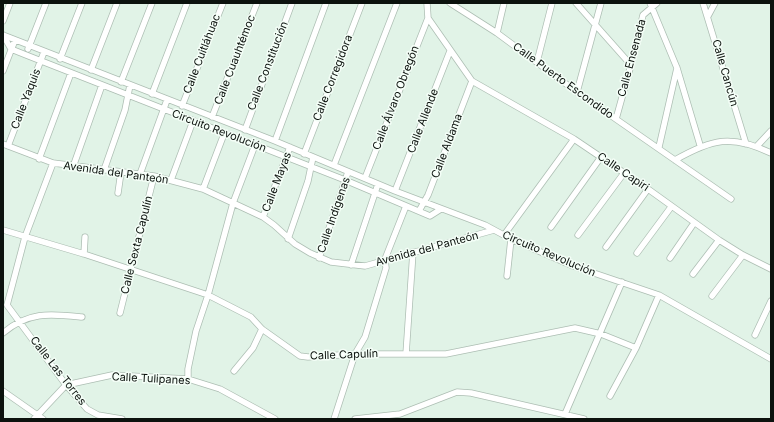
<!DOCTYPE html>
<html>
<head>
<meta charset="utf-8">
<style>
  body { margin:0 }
  #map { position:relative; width:774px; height:422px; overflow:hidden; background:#e1f3e7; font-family:Inter,sans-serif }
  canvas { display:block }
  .frame { position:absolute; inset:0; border:4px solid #0c120e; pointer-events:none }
</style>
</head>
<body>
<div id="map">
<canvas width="774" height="422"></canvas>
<div class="frame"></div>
</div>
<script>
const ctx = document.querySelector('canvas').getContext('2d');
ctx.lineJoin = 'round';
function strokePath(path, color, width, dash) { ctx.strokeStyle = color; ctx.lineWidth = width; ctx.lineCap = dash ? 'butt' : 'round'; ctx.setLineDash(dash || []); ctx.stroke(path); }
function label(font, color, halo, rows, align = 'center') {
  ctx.font = font + ' Inter,sans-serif'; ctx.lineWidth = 3; ctx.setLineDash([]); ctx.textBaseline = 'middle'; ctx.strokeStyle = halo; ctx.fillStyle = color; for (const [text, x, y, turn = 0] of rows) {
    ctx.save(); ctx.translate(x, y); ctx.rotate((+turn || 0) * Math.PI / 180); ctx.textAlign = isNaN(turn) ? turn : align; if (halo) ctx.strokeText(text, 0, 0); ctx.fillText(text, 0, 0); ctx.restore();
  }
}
const street = new Path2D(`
  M427 3 428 18 472 81 574 139 648 189 719 240 743 255 771 269
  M450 3 497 33 577 92 731 199
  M576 3 631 65
  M650 3 677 68 700 145
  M703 3 746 144
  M708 16 715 3
  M3 21 10 3
  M497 33 504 3
  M3 35 275 141 395 191 485 225 511 239 573 266 659 295 771 359
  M3 35 11 49 26 55 345 180 430 216 441 209
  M28 49 46 3
  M60 59 82 3
  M537 62 552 3
  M91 70 117 3
  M3 71 15 40
  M121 82 152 3
  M577 92 601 3
  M152 94 187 3
  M182 106 223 3
  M212 117 257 3
  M616 119 631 65 643 15 657 3
  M245 130 292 3
  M275 141 326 3
  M3 144 53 163 154 176 203 189 263 217 274 225 295 244 310 253 331 262 365 266 494 230
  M8 146 44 52
  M757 146 771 131
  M659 147 677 68
  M304 154 362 3
  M39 159 71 73
  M675 160C712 139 731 134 771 153
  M334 165 397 3
  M73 167 102 85
  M104 170 125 110 130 85
  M140 174 167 100
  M365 178 428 18
  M171 180 193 121
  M203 189 224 134
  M395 191 450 51
  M118 193 121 172
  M419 211 428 195 472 81
  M263 217 290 147
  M551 227 601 157
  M3 230 84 254 208 295 251 317 262 329 300 356 308 357 355 354H446L575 328 601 334 636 348
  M504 235 574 139
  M578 235 624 173
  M288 239 308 181 313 157
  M606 247 648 189
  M637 253 671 207
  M84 254 85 237
  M319 258 348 172
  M670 258 694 223
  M351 265 378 184
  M693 274 719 240
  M507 276 511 239
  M712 296 743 255
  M7 305 66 385 87 409 98 415 122 419
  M7 305 25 237 53 163
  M120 313 154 176
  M3 333C29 311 51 314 82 317
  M755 335 771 301
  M406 354 413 252
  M234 371 253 348 262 329
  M188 379V369L196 331 208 295 233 203 255 145
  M3 391 43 419
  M610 396 636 348 659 295
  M565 414 622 282
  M34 419 66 385 112 375 188 379 220 389 275 419
  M334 419 355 354 365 337 386 268 385 259 406 206
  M355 419 400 414 457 392 471 393 584 419`);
strokePath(street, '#adbeb3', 7);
strokePath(street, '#fff', 5.5);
label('11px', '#0c120e', '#f4fef7', [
  ["Calle Cuitláhuac",202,54,-69],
  ["Calle Ensenada",632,58,-75],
  ["Calle Cuauhtémoc",235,60,-69],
  ["Calle Constitución",268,66,-69],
  ["Calle Cancún",725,73,74],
  ["Calle Corregidora",333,78,-69],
  ["Calle Puerto Escondido",563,81,36],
  ["Calle Álvaro Obregón",396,98,-69],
  ["Calle Yaquis",26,99,-69],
  ["Calle Allende",423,121,-69],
  ["Circuito Revolución",219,131,21],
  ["Calle Aldama",447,146,-69],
  ["Calle Capiri",623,172,34],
  ["Avenida del Panteón",116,173,8],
  ["Calle Mayas",277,182,-69],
  ["Calle Indígenas",334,215,-71],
  ["Calle Sexta Capulín",137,245,-76],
  ["Avenida del Panteón",427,249,-15],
  ["Circuito Revolución",549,254,23],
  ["Calle Capulín",344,355,-2],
  ["Calle Las Torres",58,371,52],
  ["Calle Tulipanes",151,379,3]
]);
</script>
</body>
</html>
